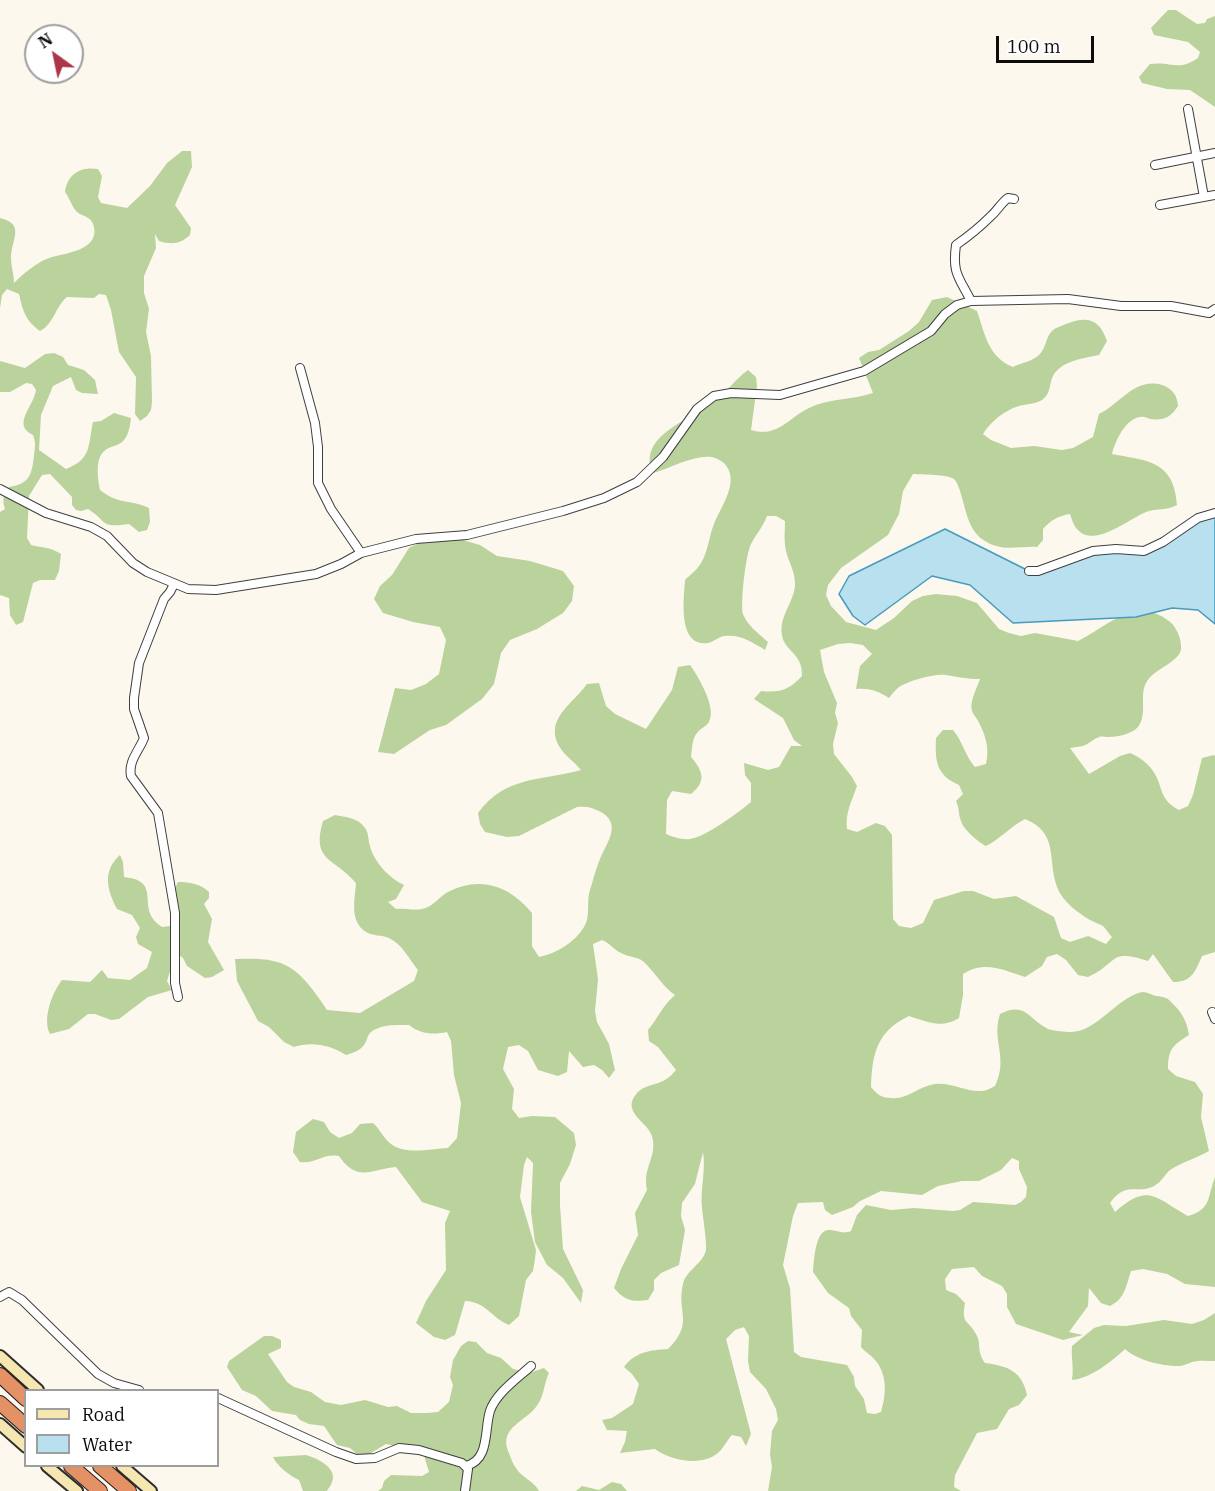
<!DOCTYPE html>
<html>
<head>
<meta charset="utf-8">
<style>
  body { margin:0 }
  #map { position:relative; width:1215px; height:1491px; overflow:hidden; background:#fdf8ee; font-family:"IBM Plex Serif",serif }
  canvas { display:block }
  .legend { position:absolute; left:24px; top:1389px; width:195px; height:78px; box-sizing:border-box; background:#fff; border:2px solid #9e9e9e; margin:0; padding:8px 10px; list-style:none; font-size:18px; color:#0c0c0c }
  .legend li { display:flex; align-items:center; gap:12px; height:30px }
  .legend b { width:30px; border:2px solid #9e9e9e }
  .north { position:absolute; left:24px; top:24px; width:60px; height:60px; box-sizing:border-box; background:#fff; border:2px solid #9e9e9e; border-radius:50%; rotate:327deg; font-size:16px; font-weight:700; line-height:24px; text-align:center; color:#0c0c0c }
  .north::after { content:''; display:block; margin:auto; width:21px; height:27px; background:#ac3547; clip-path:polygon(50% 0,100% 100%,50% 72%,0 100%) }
  .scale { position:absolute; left:996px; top:36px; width:98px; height:27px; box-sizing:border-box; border:3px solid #0c0c0c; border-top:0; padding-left:8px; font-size:18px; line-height:21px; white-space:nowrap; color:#0c0c0c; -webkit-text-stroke:4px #fff; paint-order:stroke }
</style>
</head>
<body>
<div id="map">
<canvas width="1215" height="1491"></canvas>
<ul class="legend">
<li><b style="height:8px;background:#f6e7b0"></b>Road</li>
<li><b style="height:16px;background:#b8e0ef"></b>Water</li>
</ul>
<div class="north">N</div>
<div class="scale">100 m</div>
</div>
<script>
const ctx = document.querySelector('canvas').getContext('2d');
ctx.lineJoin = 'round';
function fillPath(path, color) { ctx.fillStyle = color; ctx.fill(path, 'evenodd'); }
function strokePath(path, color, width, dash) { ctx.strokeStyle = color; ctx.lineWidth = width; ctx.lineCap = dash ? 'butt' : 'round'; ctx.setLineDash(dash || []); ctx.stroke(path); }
fillPath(new Path2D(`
  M1168 10H1176L1197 24 1205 23 1207 19 1215 16V107L1190 90 1167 89 1142 83 1139 77 1150 64C1172 61 1178 72 1198 58L1200 52 1188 42 1154 35 1151 28Z
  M182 151H191L192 167 175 205 191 228 190 235C180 244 172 245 159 241L155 234 156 248 144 276V293L149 309 146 332 151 356 152 402 151 410 147 416 140 421 135 414 136 377 119 352 111 310 106 295 99 294 94 298 67 297C55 307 54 324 40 331 25 320 23 311 19 294L7 289 2 295 0 308V218C26 224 11 240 11 258 11 266 14 275 14 283 24 273 36 263 49 258 64 253 99 251 94 227 92 216 83 217 77 212 72 207 69 197 65 192 67 174 81 166 98 169L102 176 98 197 101 203 127 208 150 186 167 163Z
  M947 297 977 311C985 334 988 357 1013 367 1021 363 1033 361 1039 355 1047 347 1045 337 1053 330 1057 327 1062 326 1066 324 1087 316 1099 318 1107 341L1099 355C1084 358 1061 361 1053 376 1049 384 1051 394 1042 400 1036 404 1026 404 1019 406 1005 410 990 422 983 434L991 440 1011 448 1034 446 1062 450 1073 448 1093 437 1099 414C1120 404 1135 377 1162 385 1173 389 1177 395 1178 406 1171 417 1164 421 1150 419 1147 418 1144 416 1140 417 1125 419 1115 442 1112 454 1147 461 1174 460 1177 505 1167 511 1157 508 1146 512 1129 519 1095 547 1079 531 1074 527 1072 520 1070 514 1058 516 1051 520 1043 529V540L1037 547C1024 546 1009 550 996 546 968 537 968 516 960 491 959 488 957 482 954 479 947 474 922 475 913 474L903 491 899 514 888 535 841 568 828 585 826 595 831 606 846 622 876 630 894 618 912 601 923 596 936 594 957 596 977 603 999 629 1009 633 1021 636 1035 633 1078 641C1106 627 1136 595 1169 621 1176 626 1182 639 1181 649 1180 662 1153 669 1146 683 1139 696 1148 714 1138 727 1132 734 1117 737 1108 737 1104 737 1102 736 1099 737 1093 739 1089 744 1083 746 1079 747 1074 747 1070 748L1089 774 1120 756 1130 753C1139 757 1147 762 1153 771 1164 787 1158 799 1179 810L1188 806 1193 795 1202 758 1214 755 1215 756V952L1202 956C1195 972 1192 982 1173 982L1153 954 1148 961C1108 948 1119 963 1088 977L1078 975 1066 960 1057 954 1047 957 1042 966 1025 977C1003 970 985 960 963 974V995L959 1018C941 1029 928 1022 909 1016 877 1031 872 1054 871 1087 877 1094 881 1098 891 1098 907 1100 919 1086 935 1084 951 1082 966 1092 982 1091 986 1091 991 1088 995 1086 1009 1057 991 1041 1000 1014 1026 1001 1029 1020 1048 1029 1054 1031 1065 1032 1071 1032 1097 1032 1118 996 1143 992 1147 992 1152 995 1156 996 1164 997 1167 997 1172 1003 1182 1012 1187 1022 1189 1035 1173 1045 1168 1049 1168 1069L1176 1076 1195 1082 1203 1094 1201 1117 1209 1151C1197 1158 1182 1162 1170 1170 1165 1174 1162 1181 1157 1184 1139 1197 1127 1179 1110 1203L1115 1212C1149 1182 1155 1198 1188 1216 1212 1209 1207 1197 1215 1177V1287L1185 1284 1167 1274 1143 1269 1131 1271C1126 1286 1125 1299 1110 1306L1101 1303 1089 1288 1088 1306 1069 1332 1083 1335 1063 1340 1016 1324 1007 1307V1294L1002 1286 982 1276 974 1267 952 1269 945 1279 946 1290 956 1294 965 1303C961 1325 968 1319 976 1334 982 1345 976 1350 985 1363 1008 1366 1022 1371 1027 1395L1019 1405 1009 1409 997 1429 977 1433 955 1475 954 1487 961 1491H768L772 1467 770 1454 772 1431 778 1420 776 1409 766 1389 750 1372 748 1361 749 1336 744 1327 735 1330 726 1339 751 1434 746 1446 741 1437 732 1435C728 1439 725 1445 721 1450 705 1468 671 1461 655 1449L620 1453 625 1442 627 1431 607 1430 602 1420 612 1418 633 1404 639 1384 632 1374 624 1367C635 1352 650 1350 668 1349 695 1322 676 1313 683 1284 686 1270 703 1264 706 1250 707 1242 703 1218 702 1208 700 1190 706 1171 703 1152L695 1184 682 1203 681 1216 685 1230 679 1265 661 1273 654 1280V1290L648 1300C632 1302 625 1301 614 1288L621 1269 638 1235 635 1213 647 1190C642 1167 658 1157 652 1136 648 1122 620 1112 637 1093 649 1081 662 1088 676 1070L658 1047 649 1041 648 1030C658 1018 663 1005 675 995 663 987 656 974 646 964 639 956 630 958 621 953 614 950 611 944 602 940L593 944 598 979 595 1011 597 1022 609 1044 615 1070 609 1078 602 1070 594 1065 583 1067 569 1051 567 1072 558 1076 538 1070 528 1051 519 1045 508 1047 503 1069 514 1089 512 1109 519 1118 532 1116 555 1117 574 1133 576 1145 570 1164 560 1183V1205L563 1249 583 1290 581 1303 563 1278 547 1265 535 1242 531 1212 533 1163 527 1157 524 1165 520 1197 536 1250 535 1259 533 1271 526 1280 519 1316 509 1325C491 1318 487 1302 465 1301L455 1335 445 1340 434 1337 416 1323 426 1301 446 1270 445 1223 450 1211 422 1202 396 1167C372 1169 357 1183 339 1156 322 1153 317 1164 300 1162L293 1152 296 1132 313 1119 324 1122 330 1132 339 1138 352 1133 360 1124 373 1123C380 1129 384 1139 391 1144 405 1155 431 1149 448 1148L457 1138 461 1103 454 1075 451 1041 447 1032C433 1035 420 1034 409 1025 399 1025 385 1024 376 1029 361 1035 374 1048 346 1055 331 1045 311 1041 294 1047L284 1042 269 1027 258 1021 237 981 235 959C247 959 261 958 273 961 298 965 314 991 327 1010L360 1013 414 981 418 970C409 959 402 944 389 938 382 935 372 936 366 932 349 921 355 899 356 883 334 857 311 862 323 821L335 815C345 817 359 818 365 828 369 833 368 841 370 846 374 862 389 878 404 885L396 899 388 902 396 909C406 908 418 912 428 907 434 904 440 897 446 893 479 875 509 885 532 913V946L539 957C557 953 574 943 584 927 591 916 586 901 590 890 593 881 596 868 600 859 607 842 623 823 599 811 591 807 586 806 577 807L519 836 507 837 485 832 480 824 478 813C505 776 540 781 581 770 575 762 566 757 561 749 542 720 573 704 587 684L599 683 606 706 615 714 646 729 672 690 678 667 690 665C698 676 715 705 710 719 708 727 701 727 697 733 692 738 692 750 691 757 703 771 707 781 691 794L672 791 667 800 666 834C673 837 682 840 690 839 706 837 739 812 751 802V783L745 775 744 763 768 770 779 767 791 746H802L794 740 783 718 754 699 761 691C780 693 789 690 802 676 803 653 784 651 782 635 779 616 793 604 795 586 796 570 786 559 785 545 784 537 785 529 785 521L776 516H767C763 527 756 534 751 544 746 553 740 604 743 614 747 625 759 634 768 642L765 650C754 643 740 634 725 636 719 636 714 642 708 643 677 647 684 598 685 580 690 575 697 570 701 563 708 552 709 536 714 524 721 506 741 481 724 463 720 460 716 458 712 457 692 455 672 468 653 473 636 436 692 419 714 402 727 392 735 379 748 370L756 377 757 386 751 430C778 438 788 418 809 408 829 398 852 400 873 393L859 358 868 352 879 350 909 331 919 322 932 300ZM850 643 863 645 872 654 860 666 856 689C869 688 878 691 889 698 892 694 895 690 899 687 908 681 935 673 946 675 958 677 967 679 980 679 977 688 969 702 972 711 973 714 975 716 977 719 985 733 990 748 986 764L975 767C965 756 963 742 953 730H943L936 738C935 761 936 775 959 785L963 794 956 801C960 810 958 813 961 821 963 829 978 842 986 846 1000 839 1010 827 1025 819 1059 833 1047 858 1057 887 1062 901 1078 913 1090 920 1094 922 1099 924 1103 926 1106 929 1109 934 1112 937L1106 944 1088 936 1070 942 1061 938 1054 917 1016 896 994 899 973 891H964L934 900 923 923 911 928 899 926 893 919 892 835 885 826 876 823 857 832 847 829C845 812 852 801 857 786L852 777 834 754 833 744 838 723 835 713 837 703 824 672 820 650 838 644ZM1012 1158 1019 1161V1169L1027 1187 1026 1197 1021 1202 1015 1205 973 1202 960 1210 953 1211 914 1208 891 1210 866 1205 857 1215 851 1231C842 1235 837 1229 828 1230 815 1231 814 1261 813 1272L828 1293 849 1308 851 1316 862 1330 861 1347C865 1352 871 1355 875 1360 888 1375 886 1395 881 1412L875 1414 867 1413 864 1399 855 1386 854 1377 847 1365 801 1357 794 1352 790 1288 783 1265 793 1216 798 1203 823 1202 825 1210 832 1215 853 1207 860 1201 881 1191 922 1195 938 1186 962 1181H979L1001 1170Z
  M54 353 63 357 68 365 84 370 95 380 98 394 82 393 76 390 71 377 53 386 41 415 39 450 66 469C92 459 88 445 93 422L101 421 114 413 131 418C127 456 110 438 100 457 96 465 98 481 100 490 119 505 130 499 149 508L150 522 147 530 139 532 129 524C98 528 109 522 88 509L81 511 76 510 72 505V497L50 474 42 475 29 496 27 538 31 545C43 548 50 547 61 554L59 571 55 580H40L33 583 23 622 16 625 10 615 9 598 0 595V512L5 509C2 500 3 495 9 487 30 484 32 474 34 455 35 447 36 443 33 435 11 425 34 406 36 390L32 384 26 383 10 392H0V361L25 368 45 354Z
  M438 533 480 545 497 556 530 561 563 571 574 586 572 601 563 613 537 629 510 640 501 653 494 684 482 699 446 725 430 730 394 754 378 752 395 688 411 690 426 684 439 674 446 640 440 627 413 622 383 613 374 599 380 586 392 575 409 548Z
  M120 855 123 862 124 877C129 878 135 878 139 881 156 890 138 912 162 927L170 926 174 918 172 894 178 882C189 882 201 884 209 892V898L204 904 212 919 208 942 224 970 212 977 205 978 187 966 183 958 176 953 167 981 172 990 148 997 119 1019 111 1020 95 1014H88L69 1029 50 1034C42 1019 52 993 62 980L90 982 102 970 108 978 130 980 147 968 152 952 138 944 136 937 140 928 132 915 117 909C107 890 102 871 120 855Z
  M1215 1313V1361C1207 1361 1199 1360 1192 1362 1187 1364 1183 1366 1178 1366 1161 1366 1137 1360 1125 1349 1111 1362 1091 1378 1072 1380 1074 1368 1071 1358 1072 1346L1094 1328 1104 1325 1126 1326 1164 1320 1192 1324 1204 1320Z
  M264 1336H272L281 1340V1348L268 1354 287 1382 294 1387 311 1392 325 1402 341 1405 365 1400 388 1407 397 1406 411 1413H427L438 1412 449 1402 453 1385 450 1377 453 1360 461 1346 468 1341 476 1342 487 1353 501 1358 513 1369 529 1373 544 1368 549 1373C544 1383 544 1396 538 1404 527 1422 499 1426 508 1451 511 1457 512 1463 516 1468 522 1478 533 1480 539 1491H378L382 1488 384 1481 391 1475 422 1476 429 1472 423 1452 386 1444 366 1456 358 1455 350 1448 337 1445 324 1426 309 1424 300 1420 296 1415 272 1411 256 1396 242 1390 227 1367 229 1361Z
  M306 1455C317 1458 338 1468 332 1482 331 1486 328 1488 327 1491H303L299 1480C290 1476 277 1466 273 1457Z
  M612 1482 621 1484 627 1491H576L582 1486 599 1490Z`), '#bad29c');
const water = new Path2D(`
  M1215 513V624L1198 610 1172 608 1136 617 1013 623 970 585 932 576 865 625 853 616 839 594 849 576 945 529 1029 571 1093 551H1144L1181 529Z`);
fillPath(water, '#b8e0ef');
strokePath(water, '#479bbd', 1.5);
const street = new Path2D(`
  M1188 109 1204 197
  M1155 165 1215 153
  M1160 205 1215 195
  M971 301C959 277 952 274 956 245 969 236 980 227 991 216 997 211 1001 203 1008 198L1014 199
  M300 368 315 423 318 447V483L331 509 361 553 416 539 467 535 563 511 604 498 637 482 663 457 697 409 714 396 731 393 780 395 864 371 931 331 945 314 957 305 971 301 1068 299 1121 306H1171L1209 313 1215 309
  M0 489 46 513 91 527 107 536 133 563 147 572 188 589 216 590 316 574 341 564 361 553
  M1029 571H1038L1093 551 1116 549 1144 551 1163 542 1198 518 1215 513
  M174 584 170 592 164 599 139 663 134 698V709L144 738C139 751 128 761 131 776L158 813 175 913V983L178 997
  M1212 1012 1215 1019
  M0 1297 9 1292 22 1300 98 1374 114 1383 139 1390
  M218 1398 336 1452 356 1459 375 1458 399 1448 419 1450 462 1463 468 1469 465 1491
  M466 1466C490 1460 484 1430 490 1411 496 1393 518 1378 531 1366`);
const secondary = new Path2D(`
  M0 1356 38 1390
  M0 1424 26 1447
  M47 1466 77 1491
  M122 1466 151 1491`);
const highway = new Path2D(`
  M0 1375 26 1399
  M0 1403 26 1426
  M71 1466 100 1491
  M100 1466 129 1491`);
strokePath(street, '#3f3f3f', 10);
strokePath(secondary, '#2e2e2e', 14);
strokePath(highway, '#1d1d1d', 16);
strokePath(street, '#fff', 8);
strokePath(secondary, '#f6e7b0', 10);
strokePath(highway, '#e49265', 14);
</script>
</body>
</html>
